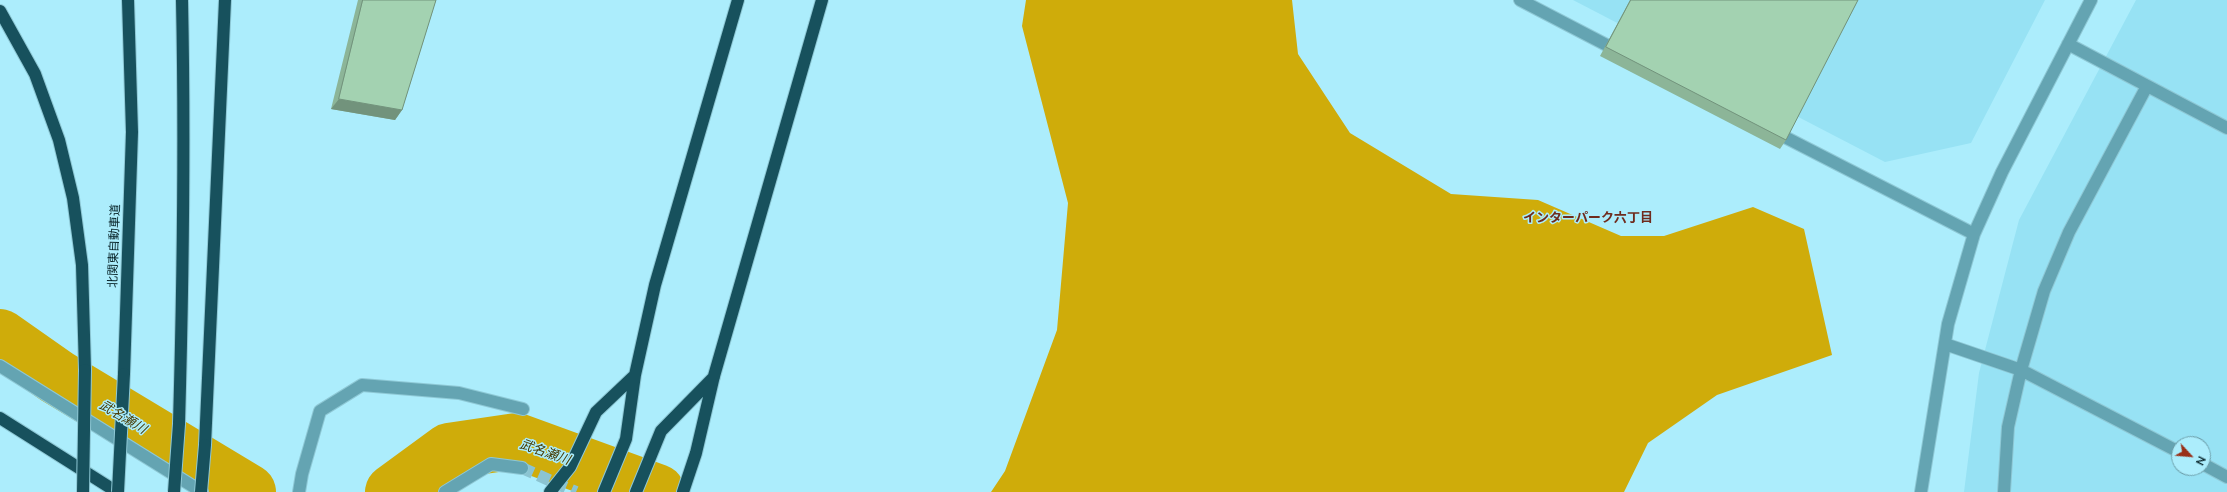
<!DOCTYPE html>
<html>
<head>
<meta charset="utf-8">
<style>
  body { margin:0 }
  #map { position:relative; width:2227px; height:492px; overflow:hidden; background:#acedfc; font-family:Lato,sans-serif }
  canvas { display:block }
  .north { position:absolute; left:2171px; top:436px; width:40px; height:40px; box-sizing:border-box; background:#acedfc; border:1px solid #6a9ba6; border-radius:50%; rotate:116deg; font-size:11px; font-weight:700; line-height:16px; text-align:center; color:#062126 }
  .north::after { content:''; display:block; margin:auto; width:14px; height:18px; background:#993019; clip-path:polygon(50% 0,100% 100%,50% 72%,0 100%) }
</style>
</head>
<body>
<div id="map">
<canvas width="2227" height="492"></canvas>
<div class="north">N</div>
</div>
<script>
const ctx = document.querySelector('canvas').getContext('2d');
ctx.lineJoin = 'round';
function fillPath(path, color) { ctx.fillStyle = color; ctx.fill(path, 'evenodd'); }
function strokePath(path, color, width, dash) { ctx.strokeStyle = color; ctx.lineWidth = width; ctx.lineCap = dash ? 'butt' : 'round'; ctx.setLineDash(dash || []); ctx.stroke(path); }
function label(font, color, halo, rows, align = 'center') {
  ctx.font = font + ' Lato,"Noto Sans JP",sans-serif'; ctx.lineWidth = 3; ctx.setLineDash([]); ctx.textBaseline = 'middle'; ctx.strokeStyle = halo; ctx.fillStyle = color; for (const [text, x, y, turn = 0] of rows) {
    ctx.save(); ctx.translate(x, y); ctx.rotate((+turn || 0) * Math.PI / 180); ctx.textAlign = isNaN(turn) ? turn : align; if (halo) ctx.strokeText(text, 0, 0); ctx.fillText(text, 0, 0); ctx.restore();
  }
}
fillPath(new Path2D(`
  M1573 0H2045L1971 143 1885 162Z
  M2136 0H2227V492H1964L1979 373 2019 220ZM2179 444H2203V468H2179Z`), '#97e2f4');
fillPath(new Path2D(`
  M1026 0H1292L1298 54 1350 133 1451 194 1538 200 1621 236H1664L1753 207 1804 229 1832 355 1717 395 1648 443 1624 492H991L1005 471 1057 330 1068 203 1022 26Z`), '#cfac0a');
strokePath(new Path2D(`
  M0 337 57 377 248 492
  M393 492 449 451 517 441 657 492`), '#cfac0a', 56);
strokePath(new Path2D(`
  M522 468 576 492`), '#8bc4d1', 12, [12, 6]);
const minor = new Path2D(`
  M1520 0 1620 52
  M2068 44 2227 128
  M1773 131 1974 234
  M1945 344 2021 370 2179 452
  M0 366 202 492
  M2203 464 2227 477
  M299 492 302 474 320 411 362 385 459 393 523 409
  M445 492 491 464 522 468
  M1921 492 1948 324 1974 234 2002 172 2091 0
  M2004 492 2008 427 2021 370 2044 291 2069 232 2147 86`);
const highway = new Path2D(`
  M0 11 35 74 59 140 73 198 82 265 85 370
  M124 374 132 132 128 0
  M0 418 117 492
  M179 424C183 282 185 141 182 0
  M205 445 225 0
  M550 492 570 467 596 412 635 375
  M604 492 626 439 635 375 655 285 738 0
  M636 492 661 431 714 377
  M683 492 696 453 714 376 822 0`);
strokePath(minor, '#8ec8d5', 14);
strokePath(highway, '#8ec8d5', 14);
strokePath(minor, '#64a4b2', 12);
strokePath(highway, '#17515d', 12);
const highwayBridge = new Path2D(`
  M83 492 85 370
  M118 492 124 374
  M174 492 179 424
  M201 492 205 445`);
strokePath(highwayBridge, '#8ec8d5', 14, []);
strokePath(highwayBridge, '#17515d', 12);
fillPath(new Path2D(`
  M358 0H436L402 110 395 120 331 109Z
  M1630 0H1858L1786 140 1780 149 1600 56Z`), '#8cb598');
fillPath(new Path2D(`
  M339 99 402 110 395 120 331 109Z`), '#72937c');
const building = new Path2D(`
  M363 0H436L402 110 339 99Z
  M1631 0H1858L1786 140 1606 47Z`);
fillPath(building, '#a3d2b1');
strokePath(building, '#72937c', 1);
label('12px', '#062126', '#acedfc', [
  ["北関東自動車道",114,246,-88]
]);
label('bold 13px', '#6f2b1d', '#acedfc', [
  ["インターパーク六丁目",1588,218]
]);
label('italic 13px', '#473900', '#acedfc', [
  ["武名瀬川",123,417,31],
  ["武名瀬川",545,452,19]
]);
</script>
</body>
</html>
